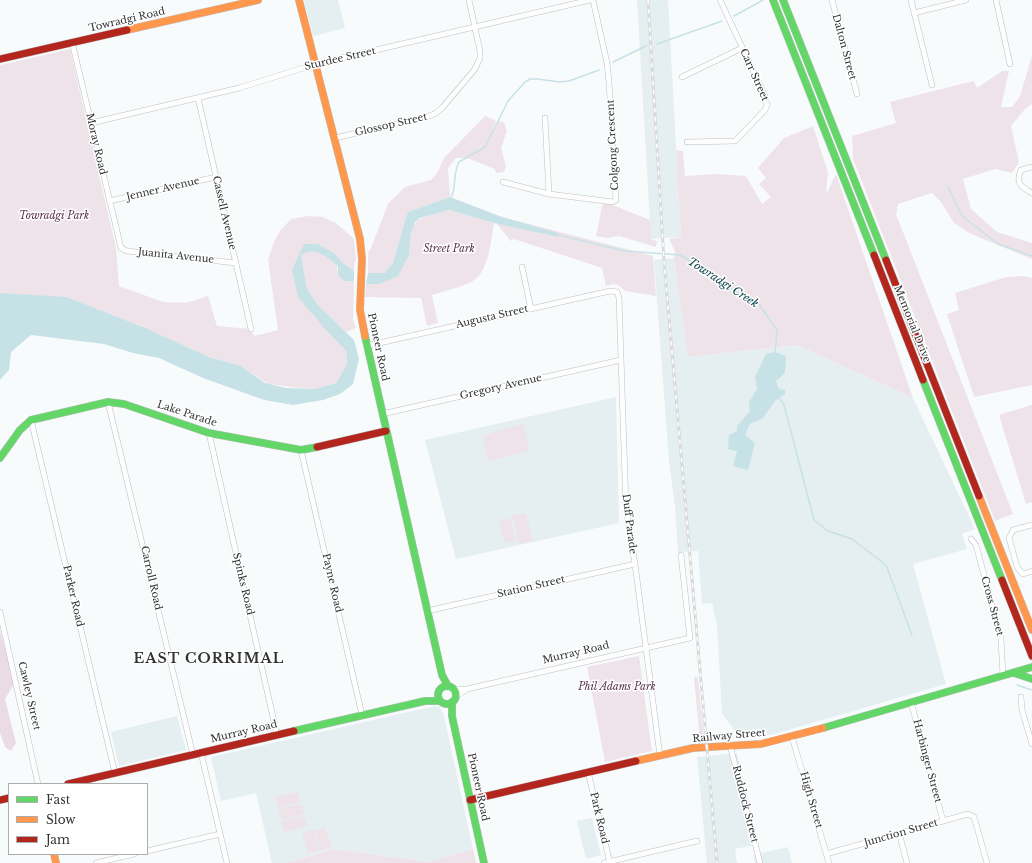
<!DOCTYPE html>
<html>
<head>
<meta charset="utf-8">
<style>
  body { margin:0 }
  #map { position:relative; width:1032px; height:863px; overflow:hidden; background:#f8fbfc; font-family:"Libre Baskerville",serif }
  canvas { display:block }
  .legend { position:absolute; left:8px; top:783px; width:140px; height:72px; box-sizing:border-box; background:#fff; border:1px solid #adadae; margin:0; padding:5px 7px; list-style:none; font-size:12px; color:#313334 }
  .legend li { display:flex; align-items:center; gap:8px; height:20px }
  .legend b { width:20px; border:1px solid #adadae }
</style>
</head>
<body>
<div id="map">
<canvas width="1032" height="863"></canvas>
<ul class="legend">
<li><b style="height:5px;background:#63d668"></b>Fast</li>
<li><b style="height:5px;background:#ff974d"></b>Slow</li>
<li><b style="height:5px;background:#b3261e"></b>Jam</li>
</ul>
</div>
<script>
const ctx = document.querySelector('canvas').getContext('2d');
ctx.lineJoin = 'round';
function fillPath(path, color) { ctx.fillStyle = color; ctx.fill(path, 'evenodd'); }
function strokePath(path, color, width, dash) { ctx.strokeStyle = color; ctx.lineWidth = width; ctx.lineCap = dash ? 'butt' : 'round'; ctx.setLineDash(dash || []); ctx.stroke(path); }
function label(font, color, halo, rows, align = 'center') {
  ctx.font = font + ' "Libre Baskerville",serif'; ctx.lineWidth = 3; ctx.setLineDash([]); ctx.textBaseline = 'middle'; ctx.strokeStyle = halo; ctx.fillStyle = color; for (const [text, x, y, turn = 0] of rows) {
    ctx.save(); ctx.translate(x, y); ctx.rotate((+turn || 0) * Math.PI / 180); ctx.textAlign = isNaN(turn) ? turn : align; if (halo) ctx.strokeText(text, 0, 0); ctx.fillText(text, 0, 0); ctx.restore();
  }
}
fillPath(new Path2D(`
  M304 0H338L345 28 313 36Z
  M637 0H668L681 237 651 239Z
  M674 258 688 357 797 345 913 398 975 529 962 534 967 549 913 564 946 684 771 735 741 738 722 714 717 625 712 603 702 604 698 551 678 552 675 506 669 461 654 260Z
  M616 397 619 523 456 559 425 440Z
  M435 706 440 707 444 716 473 849 429 862 334 849 286 863H272L256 793 221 801 211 757Z
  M177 716 186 750 119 766 111 732Z
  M737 753 759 844 735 849 737 863H707L697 757Z
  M592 818 601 855 586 859 577 821Z
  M788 847 792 863H755L753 855Z`), '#e5eef0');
fillPath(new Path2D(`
  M70 49 116 248 119 286 163 302 186 303 208 296 217 326 251 329 254 336 278 330 268 260 274 242 280 231 291 219 308 216 323 217 336 223 354 239 356 260 354 264V271L344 264 334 253 318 244 300 256 312 314 346 351 347 364 336 383 315 389 299 388 268 384 241 366 209 357 148 329 67 297H0V65Z
  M1032 56V104L1025 109 1011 126 1019 162 1012 173 995 169 963 179 971 209 997 232 1032 243V259L969 233 954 223 941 202 932 193 898 204 896 214 1013 514 995 521 853 159 852 136 896 123 890 102 974 81 977 88 1002 71H1009L1001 107H1012L1020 96Z
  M485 116 496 121 491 134 498 121 504 122 507 131 501 148 506 167 504 172 496 173 495 169 467 158H456L448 168 450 197 408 212 406 217 393 263 384 273H368V253L371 248 388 204 405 187 431 180 437 173 444 158Z
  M813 126 828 172 826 194 836 174 913 398 797 345 688 357 674 258 675 251 669 239 681 237 676 150 683 151 685 176 715 174 746 176 762 204 771 197 759 184 766 178 758 168 784 138Z
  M604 203 615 206 650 220 651 239 657 241 656 247 619 236 607 238 596 236 602 206Z
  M449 210 494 223C491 240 489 274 471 282 459 288 444 291 432 295L438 323 427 326 421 298 365 297 366 284H379L409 255C413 216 412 220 449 210Z
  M502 217 653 256 656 296 625 291 618 285 613 284 606 286 602 268 514 239 511 241 497 224Z
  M305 252H319L337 265 338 275 344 281H354L353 320 356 328 346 332 317 304 307 289 301 255Z
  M1024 276 1032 278V385L974 397 947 314 959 310 955 293 1006 277Z
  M1032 405V502L1026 504 999 415Z
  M523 424 530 450 489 461 482 436Z
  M526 513 533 541 519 544 514 521 524 518 513 521 512 516Z
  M510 518 516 541 505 543 499 521Z
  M639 656 652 751 605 762 587 667Z
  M695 676 698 678 704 737 698 739 699 730 694 679Z
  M298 792 300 802 278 808 275 797Z
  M301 804 304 814 281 820 278 809Z
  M304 816 307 826 284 832 281 821Z
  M325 827 331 847 320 851 314 830Z
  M313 830 319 851 308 854 302 834Z
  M334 849 429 862 473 849 476 863H286Z`), '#efe3ea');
fillPath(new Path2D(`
  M0 630 14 684 5 699 16 743 11 751 5 747 0 733Z`), '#eadbe4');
fillPath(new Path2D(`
  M450 197 502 217 558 233 559 237 494 223 449 210 420 218 415 222 411 234 409 255 398 276 379 284H366L368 273H384L393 263 406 217 408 212Z
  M304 244H318L334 253 344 264 354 271V281H344L338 275V266C327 257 315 246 301 255L307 289 317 304 354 340 359 359 353 384 340 394 323 400 293 405 264 400 203 378 159 358 133 353 104 344 31 335 11 352 9 370 0 380V293L67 297 148 329 209 357 241 366 265 383 286 388 315 389 336 383 347 364 346 351 325 329 298 297 292 270Z
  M775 352 786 356 785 373 776 381 779 389 785 390V394L775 401 763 418 750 424 745 435 755 443 748 470 733 466 737 451 728 449 729 435 737 431V426L750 411 749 402 757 389 755 377 766 354Z`), '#c7e2e6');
strokePath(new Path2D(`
  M734 16 763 0
  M657 44 722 21
  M613 62 646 46
  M948 187 962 216 998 244 1032 256
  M451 198C457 186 452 176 459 162L485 147 508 101 525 82 530 79H537L560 82 569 81 599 70
  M558 235 625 251 680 255 701 267 732 289 759 304 777 330 775 353
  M779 398 784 405 814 520 828 531 852 539 886 565 912 635
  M1017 685 1032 690`), '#c7e2e6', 1.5);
const street = new Path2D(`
  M832 0 857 94
  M911 0 932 85
  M996 0 1010 64
  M914 13 966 0
  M72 42 121 248 127 251 236 263
  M682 77 742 48
  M198 98 251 329
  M545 118 549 194
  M91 123 239 88 316 64 590 0
  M335 138 427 117 436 113 442 108 475 69 480 58V51L469 0
  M687 142 735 141 765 110 767 105 765 96 720 0
  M1032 167 1021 170C1015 183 1021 187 1032 193
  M503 182 549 194 613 202 616 200 609 82 607 63 593 0
  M109 201 216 177
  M522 267 531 309
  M366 346 610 291 617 292 619 298 626 508 635 564 660 756
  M108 402 193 755
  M382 414 621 360
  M31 420 115 773
  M209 433 277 735
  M301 450 362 715
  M1032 525 1013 530 1009 538 1017 567 1023 574 1032 571
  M971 539 976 545 1001 639 1003 676
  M427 611 635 564
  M0 612 38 784
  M453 689H467L690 638 681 555
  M456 696 466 690
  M1021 697 1022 710 1032 744
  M911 702 943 821
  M792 737 829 863
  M730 745 760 863
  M201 753 227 863
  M588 772 610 863
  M899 833 907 863
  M147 851 220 834
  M826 854 968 814 974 817 987 863
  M96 863 134 854
  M604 863 697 841`);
const fast = new Path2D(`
  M773 0 874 255
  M783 0 886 260
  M365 336 442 675 448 686
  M923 380 1002 580
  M0 458 20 430 31 420 108 402 124 404 209 433 301 450 317 447
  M1014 673 1032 679
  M438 695a9 9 0 1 1 18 0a9 9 0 1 1-18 0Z
  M452 702V716L484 863
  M823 728 1032 667
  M294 731 425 701H440`);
const slow = new Path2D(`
  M299 0 360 239 362 259 360 310 365 336
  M127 30 258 0
  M979 496 1032 630
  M636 761 693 748 761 744 823 728
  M54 854 56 863`);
const jam = new Path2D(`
  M0 59 127 30
  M874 255 923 380
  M886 260 979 496
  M317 447 386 431
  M1002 580 1032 656
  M68 784 294 731
  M0 800 9 798
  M470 800 636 761`);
strokePath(street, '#bdbfc0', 6);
strokePath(fast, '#bdbfc0', 8);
strokePath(slow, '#bdbfc0', 8);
strokePath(jam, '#bdbfc0', 8);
strokePath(street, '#fefeff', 5);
strokePath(fast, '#63d668', 7);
strokePath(slow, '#ff974d', 7);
strokePath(jam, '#b3261e', 7);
const rail = new Path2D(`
  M648 0 664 261 717 863`);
strokePath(rail, '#d9dada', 3);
strokePath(rail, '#fff', 1.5, [4.5]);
label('10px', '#313334', '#fff', [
  ["Towradgi Road",127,20,-13],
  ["Dalton Street",844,47,75],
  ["Sturdee Street",340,59,-13],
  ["Carr Street",754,75,66],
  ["Glossop Street",391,125,-13],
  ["Moray Road",96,144,77],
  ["Colgong Crescent",613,145,-93],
  ["Jenner Avenue",163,189,-13],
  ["Cassell Avenue",224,213,77],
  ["Juanita Avenue",176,256,6],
  ["Augusta Street",492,317,-13],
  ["Memorial Drive",912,324,68],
  ["Pioneer Road",378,347,78],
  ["Gregory Avenue",501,387,-13],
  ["Lake Parade",187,414,18],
  ["Duff Parade",629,524,83],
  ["Carroll Road",151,578,77],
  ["Payne Road",332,583,77],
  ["Spinks Road",243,584,77],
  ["Station Street",531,587,-13],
  ["Parker Road",73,596,77],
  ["Cross Street",992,606,75],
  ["Murray Road",576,653,-13],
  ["Cawley Street",29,696,77],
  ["Murray Road",244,732,-13],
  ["Railway Street",729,736,-5],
  ["Harbinger Street",927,761,75],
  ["Pioneer Road",478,787,78],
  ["High Street",811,800,74],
  ["Ruddock Street",745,804,76],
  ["Park Road",599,818,77],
  ["Junction Street",901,833,-16]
]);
label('italic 10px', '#593049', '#fff', [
  ["Towradgi Park",54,216],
  ["Street Park",449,249],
  ["Phil Adams Park",617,687]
]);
label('italic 11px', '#084149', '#fff', [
  ["Towradgi Creek",723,283,33]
]);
ctx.letterSpacing = '1px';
label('bold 14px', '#313334', '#fff', [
  ["EAST CORRIMAL",209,659]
]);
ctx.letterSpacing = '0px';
</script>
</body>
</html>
